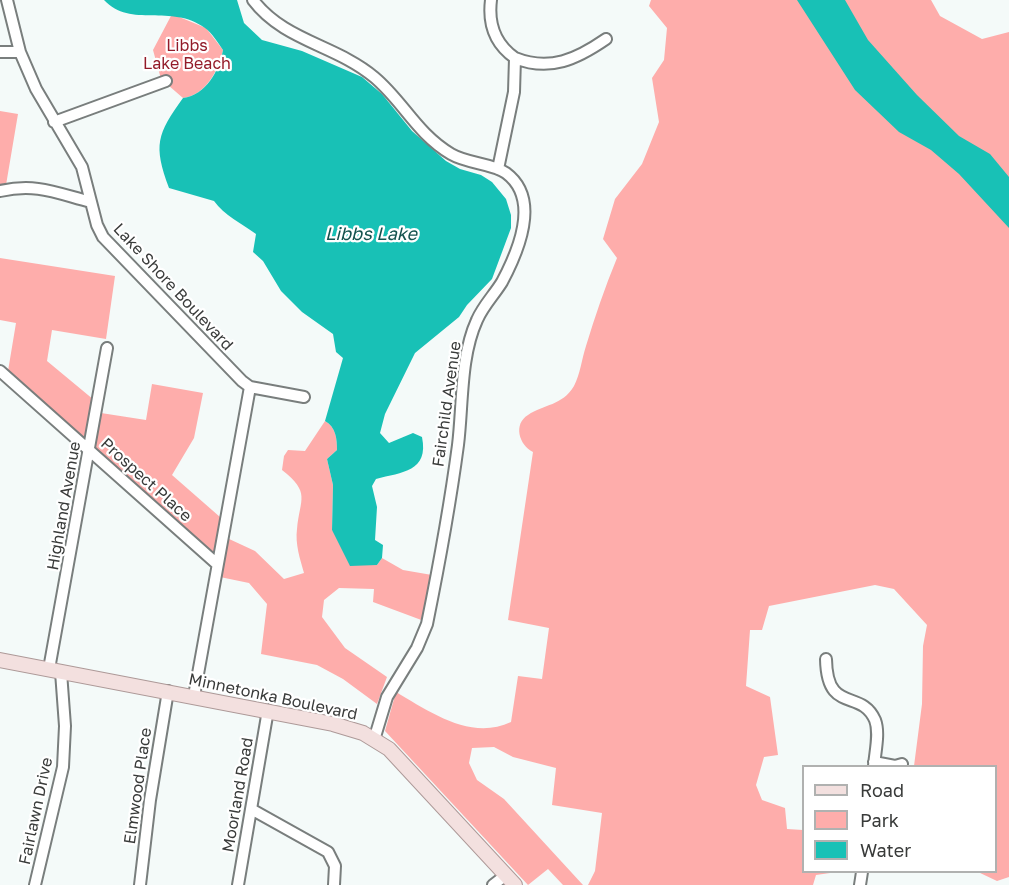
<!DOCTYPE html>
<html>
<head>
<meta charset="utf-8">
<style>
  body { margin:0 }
  #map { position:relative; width:1009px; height:885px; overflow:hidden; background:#f4faf9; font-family:"Golos Text",sans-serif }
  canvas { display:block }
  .legend { position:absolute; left:802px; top:765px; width:195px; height:108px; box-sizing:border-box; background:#fff; border:2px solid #b0b1b0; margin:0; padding:8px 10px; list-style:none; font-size:18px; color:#393b3a }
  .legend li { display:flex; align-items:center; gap:12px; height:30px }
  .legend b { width:30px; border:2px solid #b0b1b0 }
</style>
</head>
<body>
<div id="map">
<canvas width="1009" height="885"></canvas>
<ul class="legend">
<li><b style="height:8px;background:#f3e0df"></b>Road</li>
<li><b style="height:16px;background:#feadab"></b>Park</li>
<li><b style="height:16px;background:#18c1b6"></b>Water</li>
</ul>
</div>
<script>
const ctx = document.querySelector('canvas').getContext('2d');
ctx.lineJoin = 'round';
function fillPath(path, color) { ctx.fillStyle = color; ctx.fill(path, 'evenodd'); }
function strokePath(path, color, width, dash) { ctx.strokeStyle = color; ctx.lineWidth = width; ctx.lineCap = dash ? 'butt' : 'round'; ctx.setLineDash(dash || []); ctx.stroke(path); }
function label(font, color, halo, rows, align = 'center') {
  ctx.font = font + ' "Golos Text",sans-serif'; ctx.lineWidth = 4.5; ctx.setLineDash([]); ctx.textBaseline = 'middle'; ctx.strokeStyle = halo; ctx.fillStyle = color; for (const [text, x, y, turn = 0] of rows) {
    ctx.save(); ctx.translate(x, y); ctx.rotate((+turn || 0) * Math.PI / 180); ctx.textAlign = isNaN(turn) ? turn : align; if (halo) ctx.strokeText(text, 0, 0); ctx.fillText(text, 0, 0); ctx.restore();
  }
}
fillPath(new Path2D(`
  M651 0H931L940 16 982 39 1009 32V877L997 881 978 872H996V766H914L922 704 923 646 927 625 894 589 875 585 769 606 762 630H750L746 686 770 697 778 755 764 757 756 785 762 800 785 808 787 829 803 830 804 872H837L816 875 813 885H588L595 871 602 813 552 805 556 768 513 757 494 747 472 748 469 763 477 780 504 799 583 885H563L548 869 528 885 385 731 396 692C430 712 471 741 511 722L518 676 542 679 549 628 508 620 533 452C519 445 513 424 528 415 544 404 562 406 574 386 580 375 582 358 586 346 595 316 605 287 617 258L603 239 615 199 642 164 659 122 652 78 664 60 667 28 649 6Z
  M172 14 206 28 223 50C218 71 206 95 183 98L161 79 153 50Z
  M0 111 18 114 6 185 0 186Z
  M0 258 115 276 106 339 52 330 47 361 94 400 88 435 83 437 8 371 16 323 0 320Z
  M152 384 203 393 194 438 172 475 220 517 214 553H211L97 451 95 445 101 413 146 420Z
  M325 421C336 427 337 439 337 450L327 459 333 485 332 530 377 565 382 558 403 570 432 575 424 621 373 602 374 589 339 588 324 600 322 617 345 648 387 677 377 704 343 679 317 665 261 654 267 604 249 583 220 577 227 538 255 551 284 579 304 573C300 559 295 544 297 529 300 498 311 493 282 470L284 456 288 450 305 451Z`), '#feadab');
fillPath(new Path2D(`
  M104 0H237L244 23 262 40 302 51 362 77 382 94 412 131 446 161 460 169 481 175 492 182 506 199 511 215V228L492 279 467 305 459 317 415 353 385 414 380 433 389 443 413 433 422 437C429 472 402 472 376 479L372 486 377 507 375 540 383 545 382 558 377 565 350 566 332 530 333 485 327 459 337 450C337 439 336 427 325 421L343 358 336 352 333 334 302 312 281 291 263 261 253 252 256 234C242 224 224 215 214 201L169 188C153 145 157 134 183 98 206 95 219 71 223 50 218 43 212 33 205 28 171 3 131 29 104 0Z
  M797 0H845L868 40 917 95 959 136 990 154 1009 177V228L959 174 931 150 899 132 855 90Z`), '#18c1b6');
const minor = new Path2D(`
  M7 0 20 52 36 89 82 167 97 225 103 237 242 381 250 387 304 397
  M253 0C284 41 336 45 374 77 403 101 416 133 451 154 468 164 492 163 506 173 541 199 518 252 502 282 494 295 483 306 477 320 460 357 463 405 458 445 450 505 439 565 427 624L417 648 387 697 374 740
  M491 0C488 24 495 44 515 58L514 92 498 169
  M0 52H20
  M515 58C550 72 577 59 606 39
  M54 122 166 81
  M0 191C37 183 56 193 91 202
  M0 371 217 564
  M826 659C827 715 861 688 875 720 880 733 875 752 874 766
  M49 669 107 348
  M194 696 250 387
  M874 762 895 766 902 764
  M251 809 328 852 335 866 334 885
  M35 885 63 767 65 726 61 672
  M140 885 150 800 168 691
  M238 885 268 710
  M493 885 506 875
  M860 885 862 872`);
const major = new Path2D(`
  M0 660 333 724 363 733 389 749 515 885`);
strokePath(minor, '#797e7d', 14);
strokePath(major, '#ad9998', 16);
strokePath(minor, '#fff', 10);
strokePath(major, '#f3e0df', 14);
label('16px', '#931b29', '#fff', [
  ["Libbs",187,46],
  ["Lake Beach",187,64]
]);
label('16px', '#393b3a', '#fff', [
  ["Lake Shore Boulevard",173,287,47],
  ["Fairchild Avenue",447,404,-82],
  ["Prospect Place",146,480,42],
  ["Highland Avenue",64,506,-80],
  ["Minnetonka Boulevard",273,697,12],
  ["Elmwood Place",138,786,-82],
  ["Moorland Road",238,795,-80],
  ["Fairlawn Drive",36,811,-78]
]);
label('italic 18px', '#15534f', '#fff', [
  ["Libbs Lake",371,234]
]);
</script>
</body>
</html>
